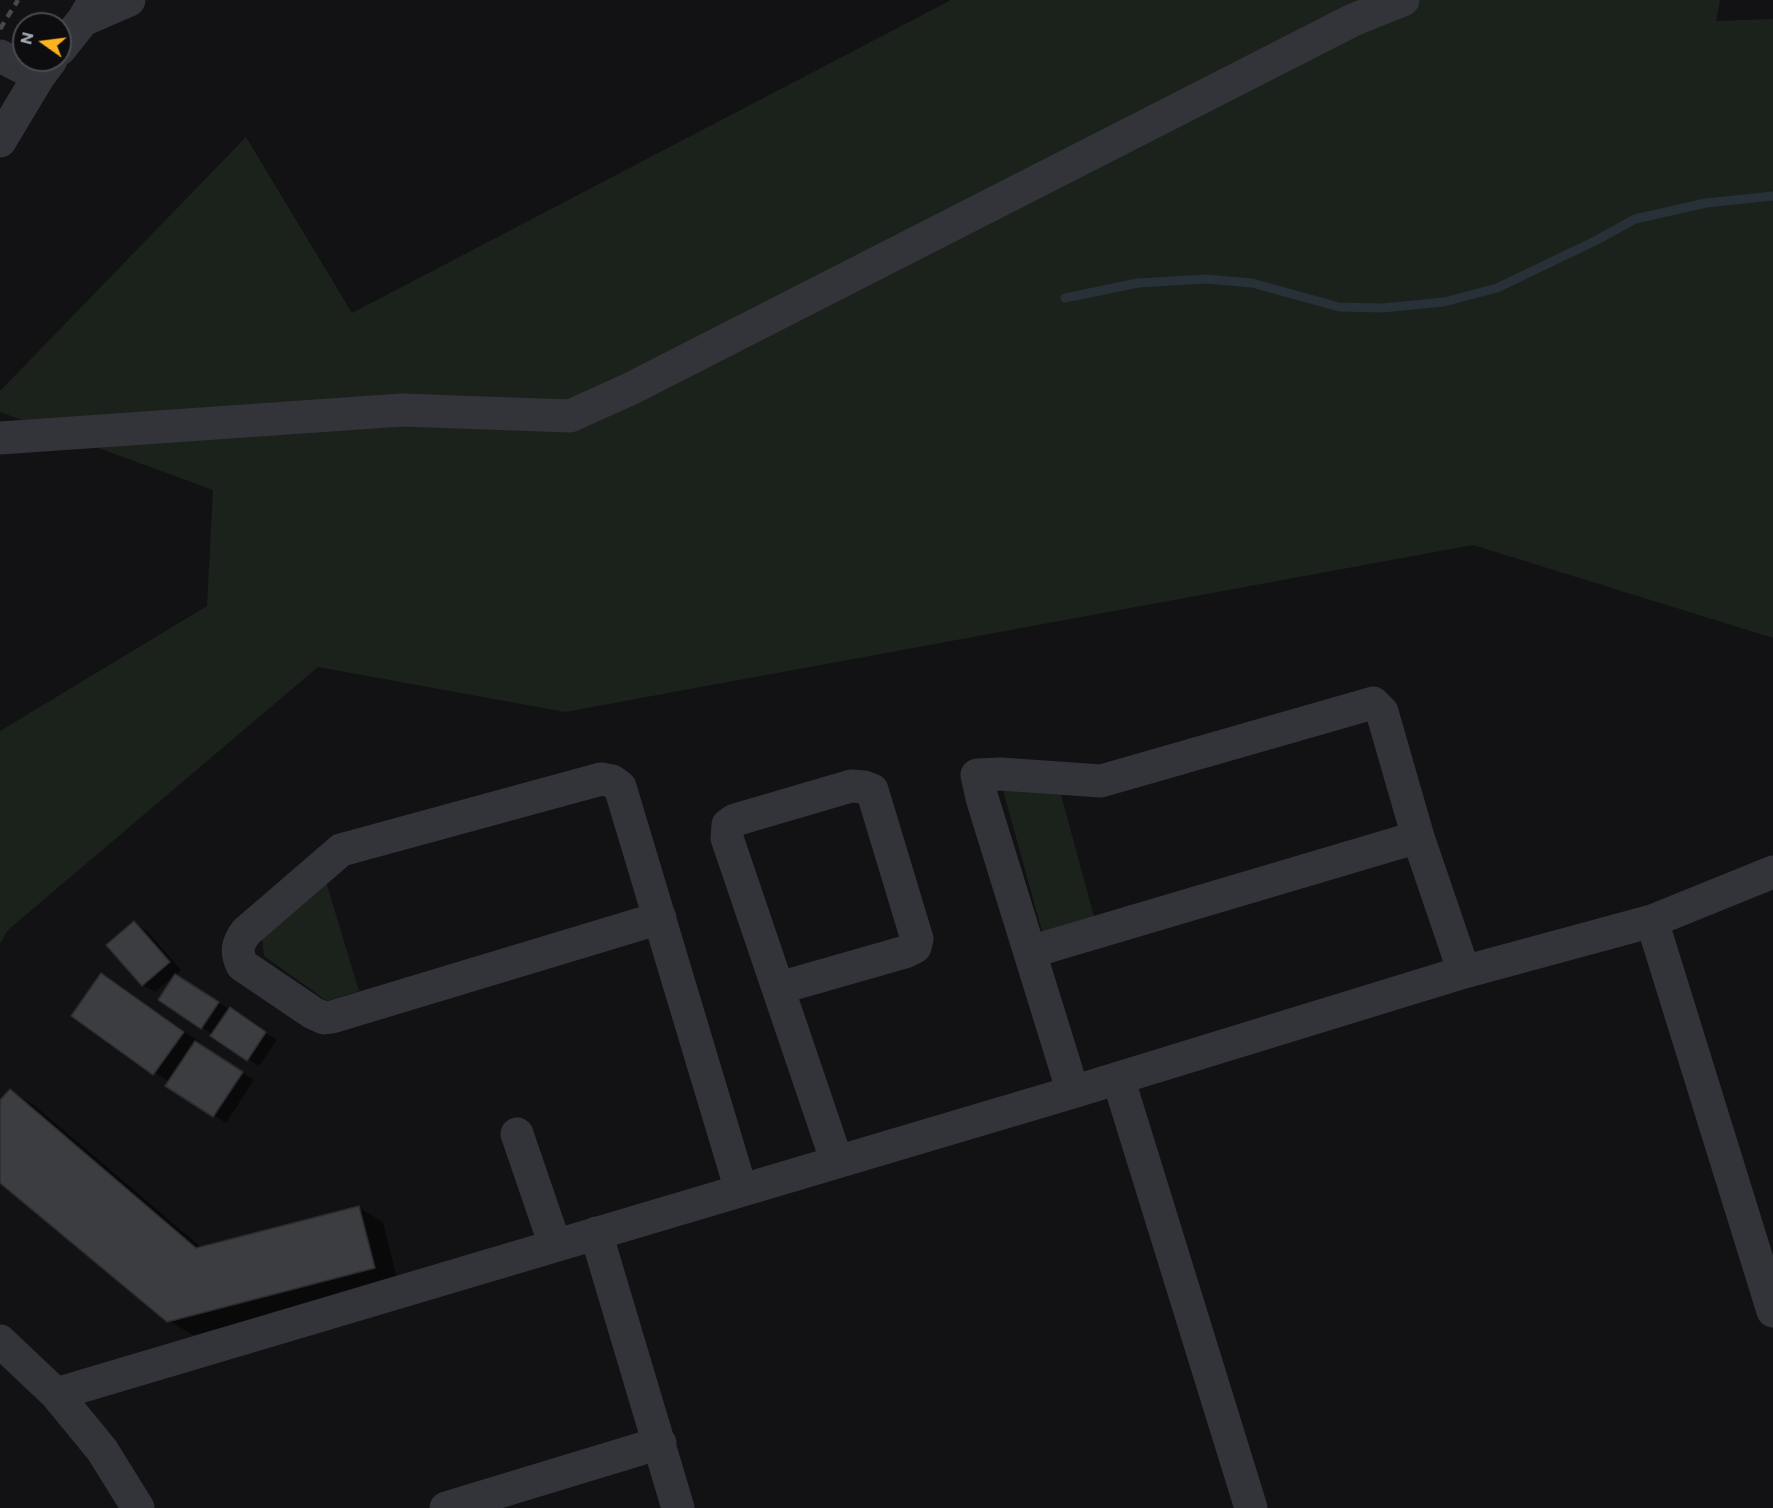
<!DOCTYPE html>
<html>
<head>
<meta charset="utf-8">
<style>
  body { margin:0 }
  #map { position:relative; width:1773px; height:1508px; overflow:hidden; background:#121214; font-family:Commissioner,sans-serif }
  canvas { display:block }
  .north { position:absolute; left:12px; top:12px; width:60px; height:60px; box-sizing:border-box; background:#0d0d0f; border:2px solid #494b51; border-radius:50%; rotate:284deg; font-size:16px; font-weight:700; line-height:24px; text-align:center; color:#a2a8b5 }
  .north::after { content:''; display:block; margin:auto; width:21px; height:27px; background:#fdb220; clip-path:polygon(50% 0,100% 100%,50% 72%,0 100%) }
</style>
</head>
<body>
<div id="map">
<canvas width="1773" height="1508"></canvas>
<div class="north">N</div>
</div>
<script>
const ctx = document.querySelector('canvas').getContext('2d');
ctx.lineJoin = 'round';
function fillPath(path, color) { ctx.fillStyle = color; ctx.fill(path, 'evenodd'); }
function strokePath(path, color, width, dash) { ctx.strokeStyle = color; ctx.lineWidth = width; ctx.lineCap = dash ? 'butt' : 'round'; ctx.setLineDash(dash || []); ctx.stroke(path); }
fillPath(new Path2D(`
  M951 0H1720L1716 21 1773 19V638L1473 545 565 712 318 667 8 930 0 944V731L207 606 213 490 0 412V391L246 137 352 313Z
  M1001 783 1060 791 1095 920 1043 935Z
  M324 875 359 991 327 1001 264 956 261 929Z`), '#1a221b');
fillPath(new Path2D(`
  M134 923 146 930 181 970 155 992 143 985 109 946Z
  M102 975 120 986 201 1043 200 1045 254 1080 226 1123 167 1085 169 1082 73 1016Z
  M188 983 277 1040 259 1066 202 1027Z
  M10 1091 34 1105 202 1248 359 1208 383 1222 398 1282 193 1335 168 1320 0 1181V1102Z`), '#0007');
strokePath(new Path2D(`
  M1065 298 1138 283 1206 279 1252 283 1339 307 1382 308 1444 302 1497 288 1597 240 1635 219 1706 203 1773 196`), '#283138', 9);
const building = new Path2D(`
  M134 921 170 962 142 986 106 945Z
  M101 973 184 1032 153 1075 71 1016Z
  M175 974 219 1002 201 1029 158 1000Z
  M230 1007 266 1032 247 1061 210 1036Z
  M195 1041 243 1072 213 1117 165 1086Z
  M10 1089 196 1248 359 1206 375 1268 167 1322 0 1183V1100Z`);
fillPath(building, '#3c3d41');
strokePath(building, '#2c2c30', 1.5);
strokePath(new Path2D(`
  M83 20 129 0
  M60 49 83 20 95 0
  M0 56 39 76
  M0 141 39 76 51 60
  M0 438 402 410 570 416 630 389 1353 20 1403 0
  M660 918 332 1017 324 1018 313 1013 242 965C236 952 237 944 246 932L341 850 601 779 612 781 620 787 741 1190
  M1652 921 1773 1311
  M1030 952 1418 837
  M779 988 905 952 915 947 917 939 872 790 864 787 851 786 735 820 728 825 727 838 837 1162
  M1118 1078 1251 1508
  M1073 1092 982 798 977 775 1001 774 1101 781 1373 703 1382 712 1418 837 1464 972
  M517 1134 555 1245
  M596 1233 678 1508
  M0 1341 56 1394 102 1450 138 1508
  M56 1394 1073 1092 1464 972 1652 921 1773 872
  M446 1508 660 1443`), '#333439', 33);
strokePath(new Path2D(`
  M0 29 18 0`), '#45484e', 4.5, [8, 6]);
</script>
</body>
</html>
